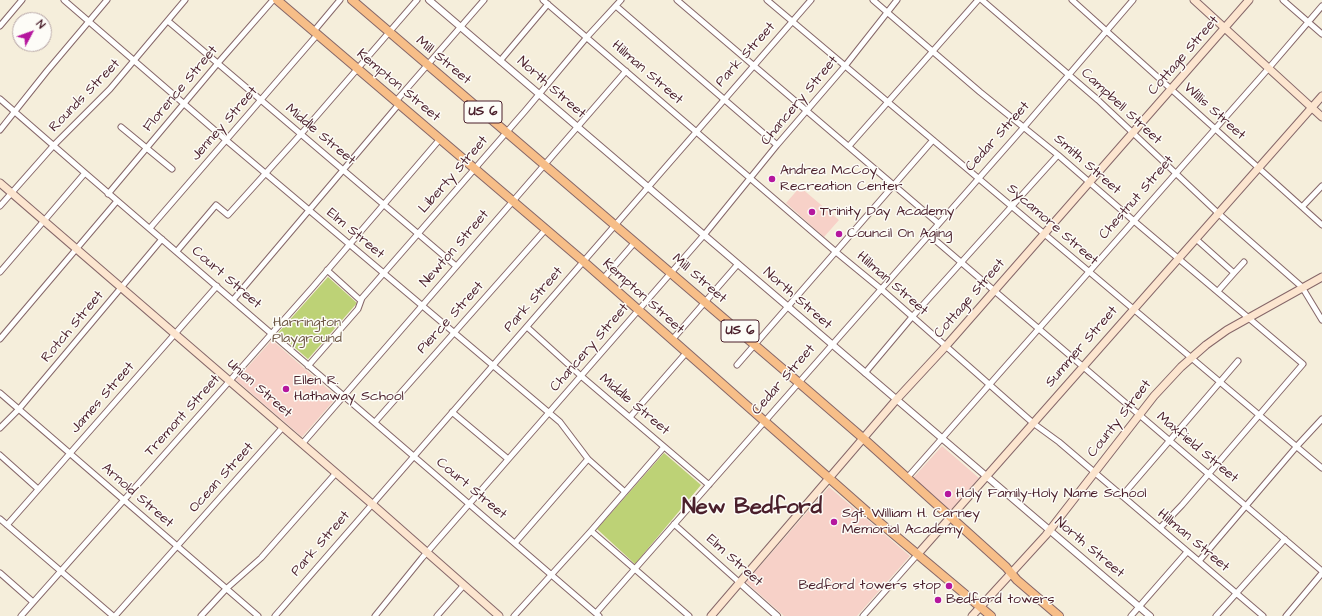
<!DOCTYPE html>
<html>
<head>
<meta charset="utf-8">
<style>
  body { margin:0 }
  #map { position:relative; width:1322px; height:616px; overflow:hidden; background:#f5eedb; font-family:"Architects Daughter",sans-serif }
  canvas { display:block }
  .north { position:absolute; left:12px; top:12px; width:40px; height:40px; box-sizing:border-box; background:#fdfcf7; border:1px solid #b5a4a5; border-radius:50%; rotate:49deg; font-size:11px; font-weight:700; line-height:16px; text-align:center; color:#4a1f2b }
  .north::after { content:''; display:block; margin:auto; width:14px; height:18px; background:#b5179e; clip-path:polygon(50% 0,100% 100%,50% 72%,0 100%) }
</style>
</head>
<body>
<div id="map">
<canvas width="1322" height="616"></canvas>
<div class="north">N</div>
</div>
<script>
const ctx = document.querySelector('canvas').getContext('2d');
ctx.lineJoin = 'round';
function fillPath(path, color) { ctx.fillStyle = color; ctx.fill(path, 'evenodd'); }
function strokePath(path, color, width, dash) { ctx.strokeStyle = color; ctx.lineWidth = width; ctx.lineCap = dash ? 'butt' : 'round'; ctx.setLineDash(dash || []); ctx.stroke(path); }
function label(font, color, halo, rows, align = 'center') {
  ctx.font = font + ' "Architects Daughter",sans-serif'; ctx.lineWidth = 3; ctx.setLineDash([]); ctx.textBaseline = 'middle'; ctx.strokeStyle = halo; ctx.fillStyle = color; for (const [text, x, y, turn = 0] of rows) {
    ctx.save(); ctx.translate(x, y); ctx.rotate((+turn || 0) * Math.PI / 180); ctx.textAlign = isNaN(turn) ? turn : align; if (halo) ctx.strokeText(text, 0, 0); ctx.fillText(text, 0, 0); ctx.restore();
  }
}
fillPath(new Path2D(`
  M800 187 839 220 824 237 786 203Z
  M272 340 337 397 302 437 236 380Z
  M942 446 979 478 950 511 913 478Z
  M829 487 910 556 857 616H784L746 582Z`), '#f7d1c8');
fillPath(new Path2D(`
  M328 277 357 303 308 359 278 333Z
  M664 453 701 485 635 564 597 529Z`), '#bdd276');
const minor = new Path2D(`
  M64 0 226 140 560 422 588 459 625 492
  M543 0 836 252 881 289 1033 423 1059 442 1263 616
  M677 0 938 223
  M767 0 1322 468
  M873 0 980 92 1058 155 1134 221 1303 364 1182 505 1160 528
  M982 0 1098 100 1219 214 1302 287 1322 320
  M1072 0 1322 225
  M1283 0 1322 34
  M616 6 777 145
  M168 21 456 266
  M0 26 22 0
  M314 31 340 0
  M500 61 548 4
  M0 99 85 173 599 616
  M396 101 484 0
  M121 127 172 169
  M0 130 47 71 107 0
  M849 146 978 0
  M108 194 218 63 273 0
  M0 206 54 145 110 89 185 0
  M1302 207 1322 186
  M150 228 317 35
  M928 234 1322 571
  M1196 239 1234 273 1218 291
  M177 251 216 205 228 215 301 134 417 0
  M327 270 360 300
  M0 272 85 173
  M1234 273 1244 262
  M603 279 635 242
  M233 300 399 104
  M527 327 581 376 709 485
  M0 339 117 201
  M672 340 738 264
  M737 365 933 140
  M308 366 358 309 362 298 525 111 587 37 621 0
  M865 373 912 317 1058 155
  M0 393 258 616
  M452 412 508 459
  M630 417 686 353
  M375 422 546 229
  M0 428 19 409 162 239
  M302 444 626 71
  M0 455 38 489
  M907 478 1268 69 1322 6
  M1122 496 1238 361
  M0 519 113 616
  M674 524 740 583
  M7 525 217 286
  M591 531 689 616
  M515 543 588 459
  M1199 561 1297 446 1322 419
  M0 573 33 602
  M596 613 1024 127 1133 0
  M21 616 313 287 440 139
  M115 616 283 427
  M201 616 226 589 261 558 336 473
  M275 616 811 0
  M375 616 422 558 704 235 777 145 845 66 897 0
  M437 616 464 585
  M514 616 591 531 664 447
  M863 616 917 555
  M1131 616 1187 552
  M1216 616 1285 539
  M1286 616 1322 573`);
const tertiary = new Path2D(`
  M429 0 1150 616
  M740 583 777 616`);
const secondary = new Path2D(`
  M1194 0 1322 117
  M0 183 372 504 499 616
  M917 555 1322 96
  M711 616 896 400 946 346 1249 0
  M972 616 1046 535 1154 396 1181 367 1206 345 1227 330 1322 277`);
const primary = new Path2D(`
  M277 0 583 261 872 516 991 616
  M352 0 805 388 864 439 1006 567 1017 580 1059 616`);
strokePath(minor, '#866769', 7);
strokePath(tertiary, '#866769', 8);
strokePath(secondary, '#866769', 9);
strokePath(primary, '#866769', 10);
strokePath(minor, '#fff', 5);
strokePath(tertiary, '#fff', 6);
strokePath(secondary, '#fce5cf', 7);
strokePath(primary, '#f7be88', 8);
for (const [x, y, r, color] of [
  [772,179,4,"#b5179e"],
  [812,212,4,"#b5179e"],
  [839,234,4,"#b5179e"],
  [286,389,4,"#b5179e"],
  [948,494,4,"#b5179e"],
  [834,522,4,"#b5179e"],
  [949,586,4,"#b5179e"],
  [938,600,4,"#b5179e"]
]) { const dot = new Path2D(); dot.arc(x, y, r, 0, 2 * Math.PI); ctx.fillStyle = color; ctx.fill(dot); strokePath(dot, '#fdfcf7', 1.5); }
for (const [x, y, w] of [
  [483,112,38],
  [740,331,38]
]) { const box = new Path2D(); box.roundRect(x - w / 2, y - 11, w, 22, 3); ctx.fillStyle = '#fdfcf7'; ctx.fill(box); strokePath(box, '#4a1f2b', 1); }
label('bold 13px', '#4a1f2b', null, [
  ["US 6",483,112],
  ["US 6",740,331]
]);
label('14px', '#4a1f2b', '#fdfcf7', [
  ["Park Street",746,55,-48],
  ["Cottage Street",1184,56,-49],
  ["Mill Street",443,61,40],
  ["Hillman Street",647,73,41],
  ["Kempton Street",398,86,40],
  ["North Street",551,88,41],
  ["Florence Street",181,89,-50],
  ["Rounds Street",85,96,-46],
  ["Chancery Street",800,101,-50],
  ["Campbell Street",1121,107,43],
  ["Willis Street",1214,112,42],
  ["Jenney Street",225,124,-49],
  ["Middle Street",320,135,40],
  ["Cedar Street",998,137,-48],
  ["Smith Street",1087,165,41],
  ["Liberty Street",454,175,-49],
  ["Chestnut Street",1137,198,-49],
  ["Sycamore Street",1052,225,41],
  ["Elm Street",355,234,40],
  ["Newton Street",455,249,-49],
  ["Court Street",226,278,41],
  ["Mill Street",699,279,41],
  ["Hillman Street",892,284,41],
  ["Kempton Street",643,297,42],
  ["North Street",797,299,41],
  ["Cottage Street",970,299,-49],
  ["Park Street",534,300,-49],
  ["Pierce Street",451,318,-48],
  ["Rotch Street",73,327,-50],
  ["Summer Street",1082,347,-49],
  ["Chancery Street",590,348,-49],
  ["Cedar Street",784,380,-49],
  ["Union Street",259,389,41],
  ["James Street",103,398,-49],
  ["Middle Street",634,405,40],
  ["Tremont Street",183,416,-48],
  ["County Street",1120,419,-52],
  ["Maxfield Street",1197,448,40],
  ["Ocean Street",222,478,-48],
  ["Court Street",471,489,40],
  ["Arnold Street",137,496,41],
  ["Hillman Street",1193,541,40],
  ["Park Street",321,544,-49],
  ["North Street",1089,548,40],
  ["Elm Street",734,561,42]
]);
label('14px', '#4a1f2b', '#fdfcf7', [
  ["Andrea McCoy",780,171],
  ["Recreation Center",780,187],
  ["Trinity Day Academy",820,212],
  ["Council On Aging",847,234],
  ["Ellen R.",294,381],
  ["Hathaway School",294,397],
  ["Holy Family-Holy Name School",956,494],
  ["Sgt. William H. Carney",842,514],
  ["Memorial Academy",842,530],
  ["Bedford towers stop",941,586,"right"],
  ["Bedford towers",946,600]
], 'left');
label('14px', '#6c5542', '#fdfcf7', [
  ["Harrington",307,323],
  ["Playground",307,339]
]);
label('bold 22px', '#4a1f2b', '#fdfcf7', [
  ["New Bedford",752,508]
]);
</script>
</body>
</html>
